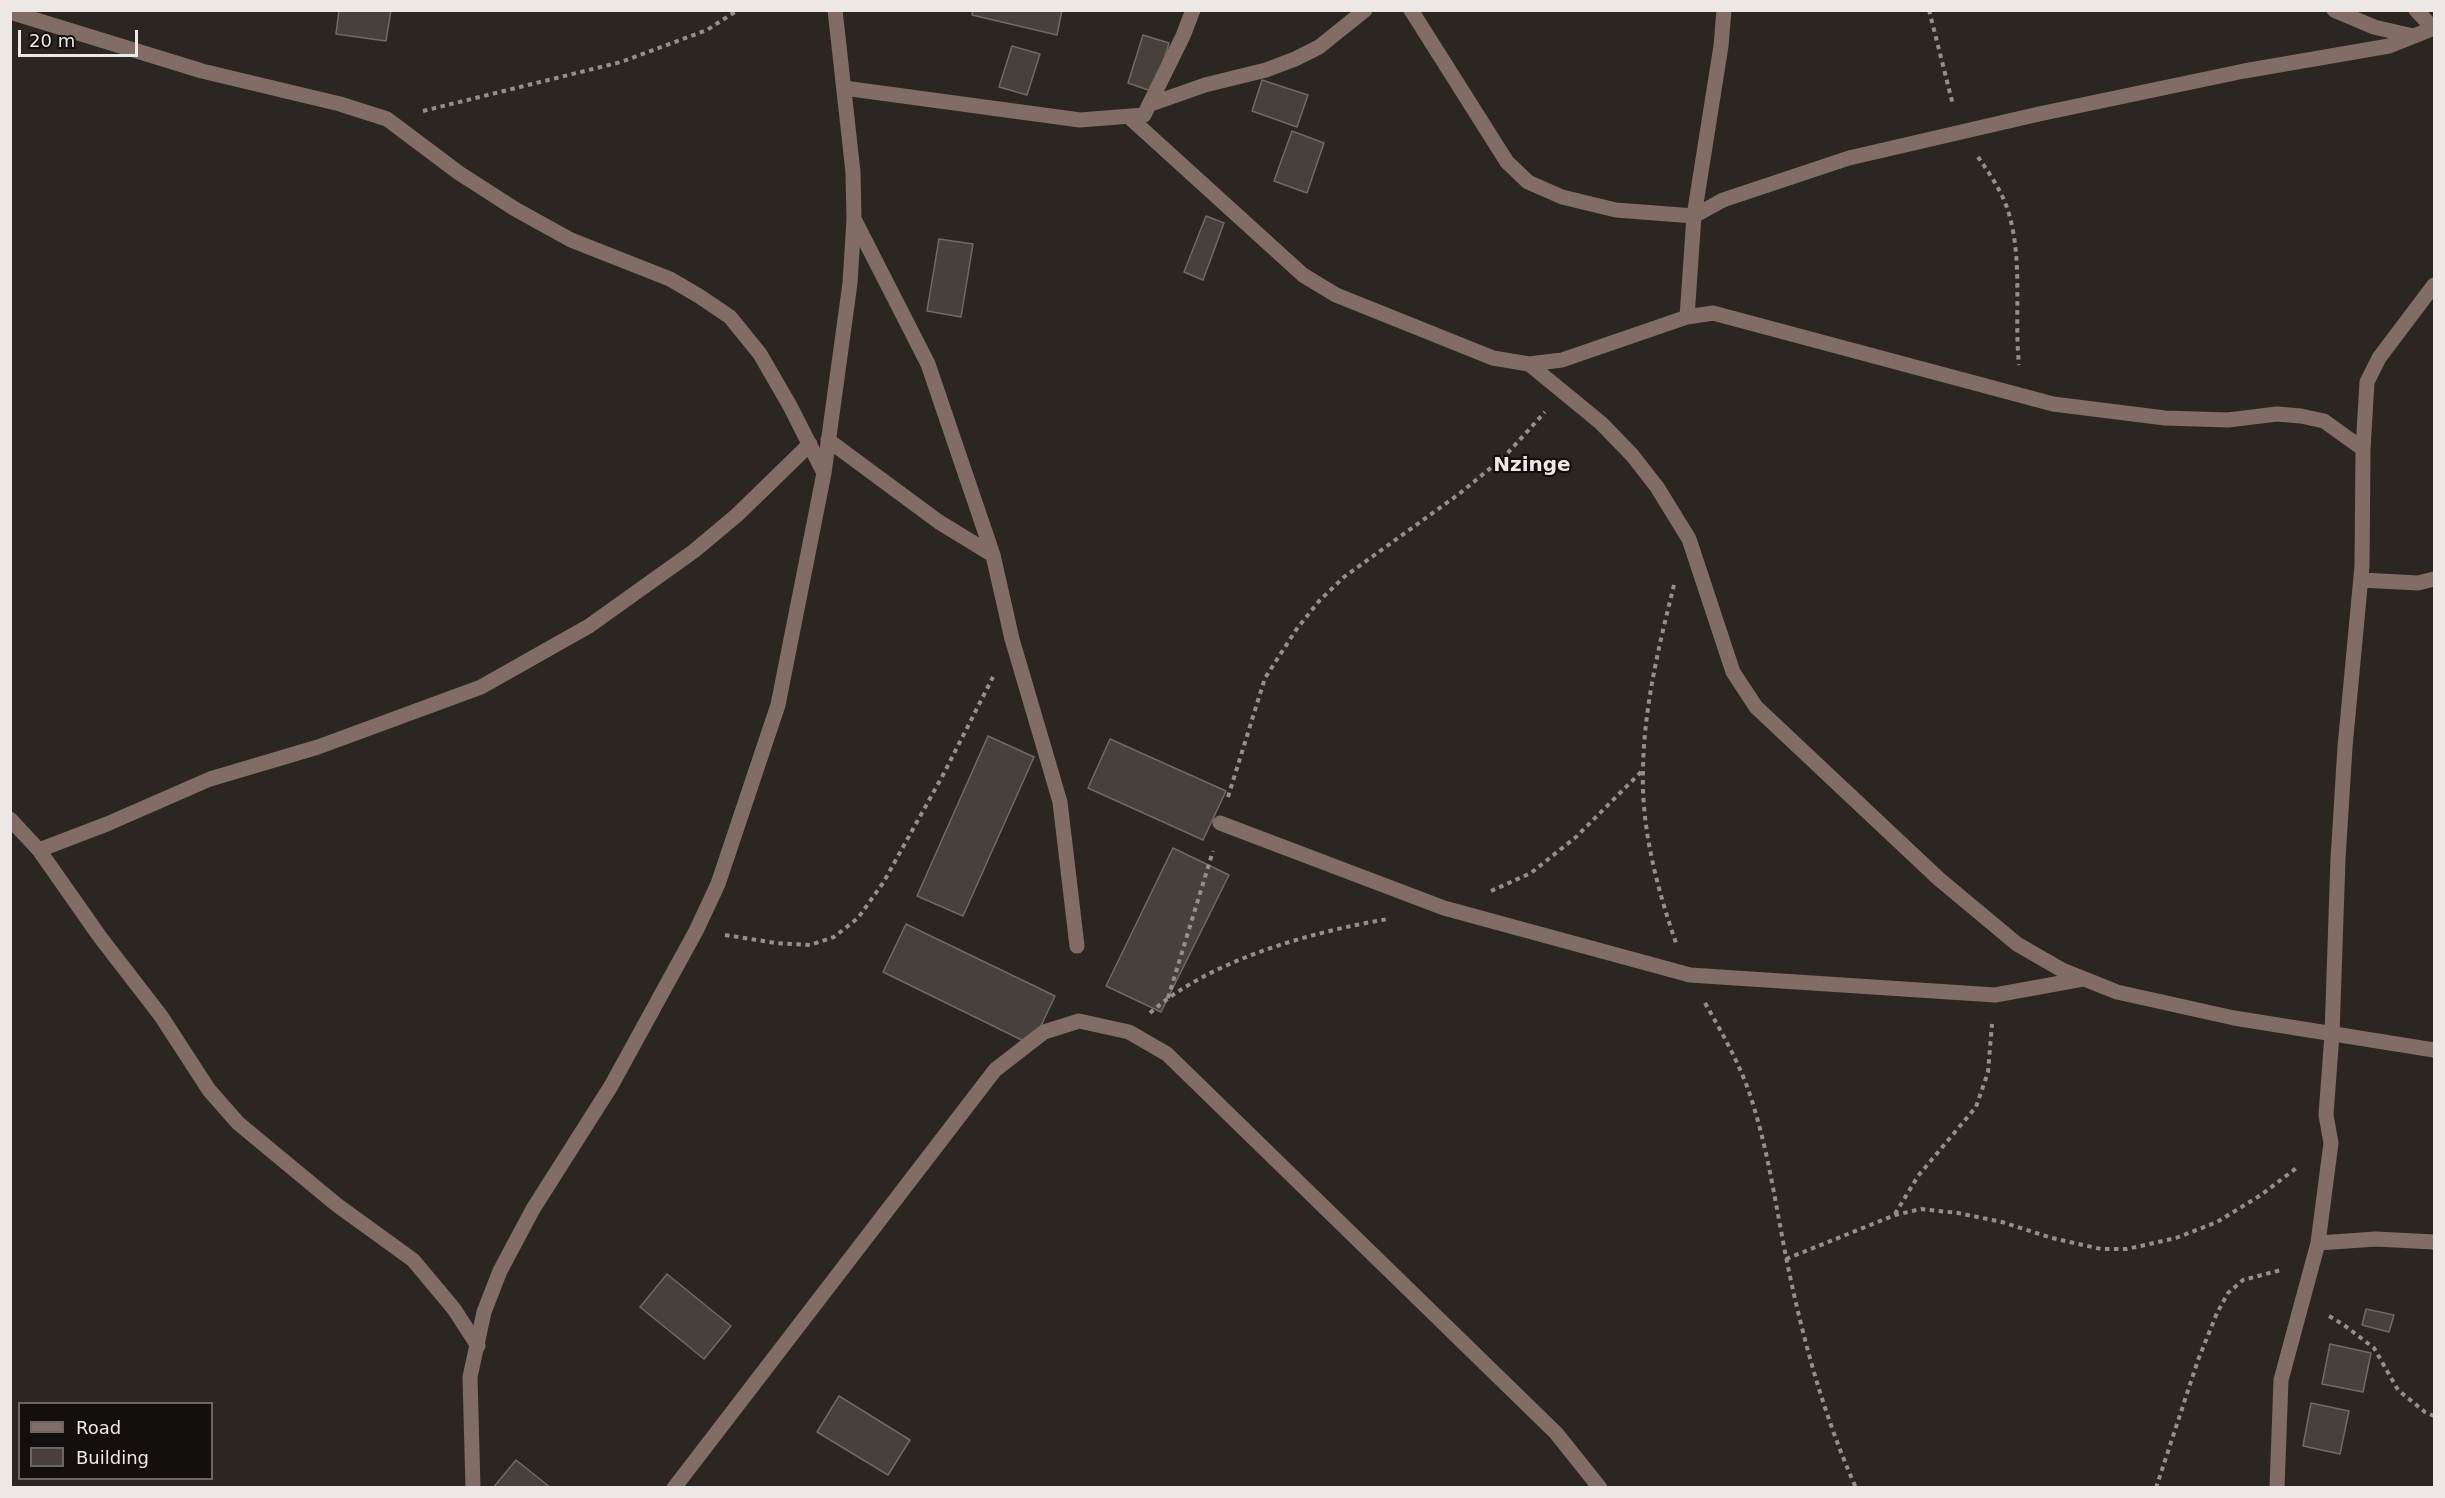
<!DOCTYPE html>
<html>
<head>
<meta charset="utf-8">
<style>
  body { margin:0 }
  #map { position:relative; width:2445px; height:1498px; overflow:hidden; background:#2c2623; font-family:"DejaVu Sans",sans-serif }
  canvas { display:block }
  .frame { position:absolute; inset:0; border:12px solid #ede8e6; pointer-events:none }
  .legend { position:absolute; left:18px; top:1402px; width:195px; height:78px; box-sizing:border-box; background:#130f0e; border:2px solid #6a6664; margin:0; padding:8px 10px; list-style:none; font-size:18px; color:#ede8e6 }
  .legend li { display:flex; align-items:center; gap:12px; height:30px }
  .legend b { width:30px; border:2px solid #6a6664 }
  .scale { position:absolute; left:18px; top:30px; width:120px; height:27px; box-sizing:border-box; border:3px solid #ede8e6; border-top:0; padding-left:8px; font-size:18px; line-height:21px; white-space:nowrap; color:#ede8e6; -webkit-text-stroke:4px #130f0e; paint-order:stroke }
</style>
</head>
<body>
<div id="map">
<canvas width="2445" height="1498"></canvas>
<div class="frame"></div>
<ul class="legend">
<li><b style="height:8px;background:#816d66"></b>Road</li>
<li><b style="height:16px;background:#47403c"></b>Building</li>
</ul>
<div class="scale">20 m</div>
</div>
<script>
const ctx = document.querySelector('canvas').getContext('2d');
ctx.lineJoin = 'round';
function fillPath(path, color) { ctx.fillStyle = color; ctx.fill(path, 'evenodd'); }
function strokePath(path, color, width, dash) { ctx.strokeStyle = color; ctx.lineWidth = width; ctx.lineCap = dash ? 'butt' : 'round'; ctx.setLineDash(dash || []); ctx.stroke(path); }
function label(font, color, halo, rows, align = 'center') {
  ctx.font = font + ' "DejaVu Sans",sans-serif'; ctx.lineWidth = 4.5; ctx.setLineDash([]); ctx.textBaseline = 'middle'; ctx.strokeStyle = halo; ctx.fillStyle = color; for (const [text, x, y, turn = 0] of rows) {
    ctx.save(); ctx.translate(x, y); ctx.rotate((+turn || 0) * Math.PI / 180); ctx.textAlign = isNaN(turn) ? turn : align; if (halo) ctx.strokeText(text, 0, 0); ctx.fillText(text, 0, 0); ctx.restore();
  }
}
const building = new Path2D(`
  M339 10H391L386 41 336 34Z
  M973 10H1062L1057 35 972 15Z
  M1143 35 1169 43 1154 92 1128 83Z
  M1012 46 1040 54 1027 95 999 87Z
  M1262 80 1308 95 1297 127 1252 111Z
  M1292 131 1324 143 1307 193 1274 181Z
  M1206 216 1224 223 1203 280 1184 272Z
  M939 239 973 244 961 317 927 311Z
  M988 736 1034 757 963 916 917 896Z
  M1110 739 1226 791 1203 840 1088 788Z
  M1173 848 1229 875 1161 1012 1106 986Z
  M906 924 1055 996 1032 1045 883 972Z
  M667 1274 731 1326 704 1359 640 1307Z
  M2366 1309 2394 1315 2389 1332 2362 1325Z
  M2330 1344 2371 1353 2363 1392 2322 1384Z
  M839 1396 910 1440 888 1475 817 1432Z
  M2311 1403 2349 1411 2340 1454 2303 1446Z
  M516 1460 551 1488H493Z`);
fillPath(building, '#47403c');
strokePath(building, '#716965', 1.5);
strokePath(new Path2D(`
  M1929 10 1953 105
  M423 111 621 62 707 30 738 10
  M1978 157C1990 174 2003 193 2009 214 2023 262 2014 315 2019 365
  M1674 585C1659 645 1644 707 1643 769 1641 828 1657 888 1676 943
  M1228 797 1265 678 1296 630 1319 601 1344 577 1459 494 1504 457 1545 412
  M1491 891 1531 873 1576 837 1643 770
  M725 935 776 943 810 945 834 937 858 918 883 883 943 775 993 677
  M1168 998 1213 851
  M1705 1003C1721 1031 1737 1059 1748 1089 1767 1143 1775 1201 1786 1257 1802 1336 1823 1414 1856 1488
  M1150 1013C1209 960 1311 932 1388 919
  M1895 1214 1918 1176 1976 1107 1988 1072 1992 1024
  M1786 1259 1895 1215 1921 1209 1958 1213 2002 1222 2052 1238 2101 1249H2127L2176 1238 2217 1222 2261 1195 2299 1166
  M2329 1316 2344 1325 2374 1348 2398 1390 2425 1412 2434 1416
  M2156 1488 2198 1360 2217 1313 2228 1293 2243 1280 2281 1270`), '#948f8d', 4, [4.5, 4.5]);
strokePath(new Path2D(`
  M1411 10 1507 162 1528 182 1562 197 1616 210 1694 216 1723 200 1849 158 2039 114 2244 71 2389 46 2434 28
  M2334 10 2374 27 2413 36
  M2416 10 2433 28
  M10 12 202 71 340 104 387 119 459 173 515 209 571 240 670 279 699 296 730 317 760 354 790 406 824 473
  M844 88 1080 120 1144 115 1183 36 1193 10
  M1151 104 1205 85 1266 70 1295 59 1319 47 1365 10
  M1129 117 1303 275 1336 295 1493 358 1529 364 1562 360 1687 317 1713 313 2053 404 2165 418 2228 420 2277 414 2301 416 2324 421 2363 449
  M854 219 928 364 993 555 1012 639 1060 802 1077 946
  M1687 317 1694 216 1721 46 1724 10
  M1529 364 1601 423 1632 455 1657 487 1689 539 1733 672 1756 707 1939 879 2017 944 2062 970 2117 992 2234 1018 2434 1050
  M828 440 939 522 993 555
  M2361 580 2418 583 2434 579
  M10 819 39 850 100 937 161 1016 209 1090 238 1123 337 1205 413 1260 454 1309 478 1346
  M1220 823 1444 908 1690 975 1995 995 2083 979
  M39 850 107 824 210 779 318 747 481 687 589 626 694 551 737 515 810 444
  M2318 1243 2376 1239 2434 1242
  M473 1488 470 1377 484 1312 500 1271 533 1209 611 1086 696 931 718 884 778 705 824 473 850 283 854 219 853 172 835 10
  M674 1488 995 1070 1044 1032 1079 1021 1129 1032 1167 1054 1556 1433 1600 1488
  M2277 1488 2281 1380 2318 1243 2331 1143 2326 1115 2332 1034 2338 859 2345 747 2362 566 2363 449 2367 382 2379 358 2434 285`), '#816d66', 15);
label('bold 20px', '#ede8e6', '#130f0e', [
  ["Nzinge",1532,466]
]);
</script>
</body>
</html>
